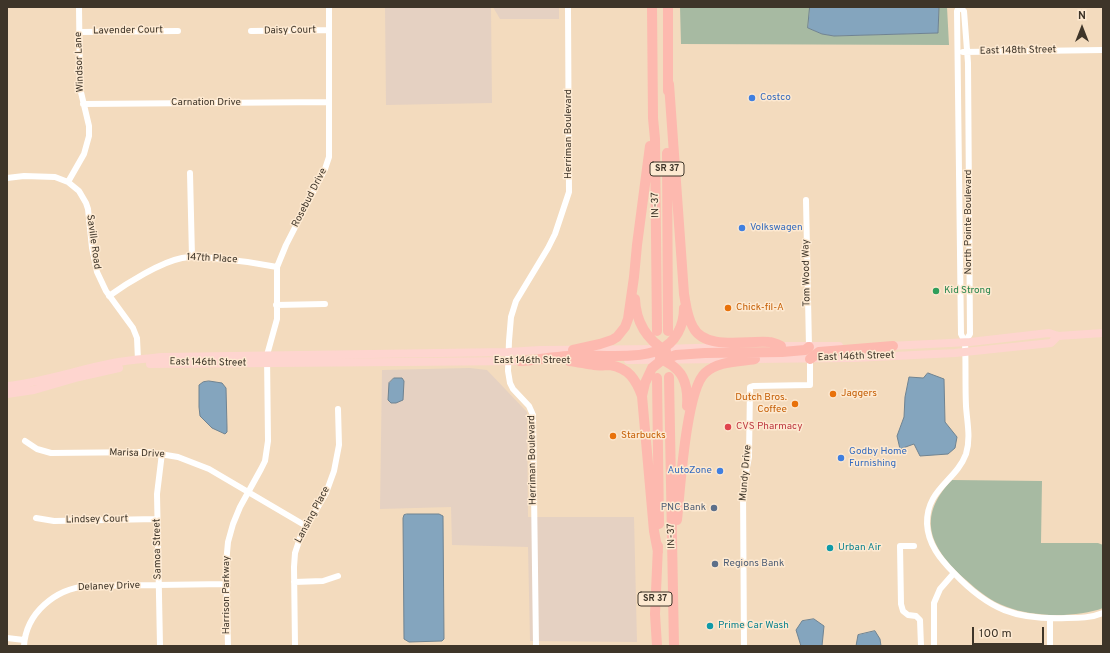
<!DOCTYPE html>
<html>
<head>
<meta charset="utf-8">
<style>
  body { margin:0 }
  #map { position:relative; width:1110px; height:653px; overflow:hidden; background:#f3dbbe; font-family:Overpass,sans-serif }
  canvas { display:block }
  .frame { position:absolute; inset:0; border:8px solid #3e3529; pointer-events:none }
  .north { position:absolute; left:1062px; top:8px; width:40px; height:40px; -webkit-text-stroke:3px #fde9d1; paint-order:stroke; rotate:0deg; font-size:11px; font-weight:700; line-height:16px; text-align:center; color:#3e3529 }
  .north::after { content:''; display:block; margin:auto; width:14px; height:18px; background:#3e3529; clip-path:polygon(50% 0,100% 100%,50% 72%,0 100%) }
  .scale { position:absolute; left:972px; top:627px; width:72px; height:18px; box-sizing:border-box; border:2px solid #3e3529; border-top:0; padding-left:5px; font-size:12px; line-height:14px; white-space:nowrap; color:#3e3529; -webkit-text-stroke:3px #fde9d1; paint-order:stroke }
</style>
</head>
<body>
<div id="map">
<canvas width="1110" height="653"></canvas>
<div class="frame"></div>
<div class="north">N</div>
<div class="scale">100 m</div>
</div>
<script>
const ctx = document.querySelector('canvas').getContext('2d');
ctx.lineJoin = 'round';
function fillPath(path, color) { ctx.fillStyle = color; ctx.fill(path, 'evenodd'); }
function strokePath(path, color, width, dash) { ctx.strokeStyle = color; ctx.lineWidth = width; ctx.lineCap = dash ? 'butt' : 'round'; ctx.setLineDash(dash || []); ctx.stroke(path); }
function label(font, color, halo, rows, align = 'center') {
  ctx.font = font + ' Overpass,sans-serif'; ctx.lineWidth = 3; ctx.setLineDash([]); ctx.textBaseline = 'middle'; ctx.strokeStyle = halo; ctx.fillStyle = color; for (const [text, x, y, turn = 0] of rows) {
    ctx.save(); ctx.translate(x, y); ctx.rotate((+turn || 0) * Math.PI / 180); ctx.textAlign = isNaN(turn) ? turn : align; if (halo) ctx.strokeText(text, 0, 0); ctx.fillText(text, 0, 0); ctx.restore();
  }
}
fillPath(new Path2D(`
  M385 7H491L492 103 386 105Z
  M493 7H559V19H500Z
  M470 368 487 370 527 412 528 517H634L637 642 530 641 528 547 452 545 451 507 380 509 382 370Z`), '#e5d1c2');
fillPath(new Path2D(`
  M680 7H810L808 28 822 34 834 36 938 33 939 7H947L949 45 681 44Z
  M952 480 1042 481 1041 543H1098L1103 545V608C1077 618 1032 617 1007 607 992 602 978 591 966 580 931 549 915 518 952 480Z`), '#a7baa2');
const water = new Path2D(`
  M810 7H939L938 33 834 36 822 34 808 28Z
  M928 373 944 379 945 422 957 437 955 448 948 454 920 456 914 444 900 449 897 436 904 417 905 397 909 377 923 378Z
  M394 378H402L404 381 403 400 396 403H391L388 400 389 383Z
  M209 381 222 383 226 388 227 427V432L225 434 212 428 200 416 199 407V385L203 382Z
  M407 514H439L443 516 444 639 442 641 409 642 404 639 403 518 404 515Z
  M814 619 824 626 822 646H801L796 630 802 621Z
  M875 631 880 639 881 646H856L858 635Z`);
fillPath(water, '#84a5be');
strokePath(water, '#6f8391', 1);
strokePath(new Path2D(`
  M959 7 957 11 961 334 965 342C966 363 965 385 966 406 967 422 971 438 966 454 956 481 926 489 927 524 928 544 940 559 954 573 989 610 1016 620 1067 618 1079 618 1091 618 1103 613
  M959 7 964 11 968 63 970 334 965 342
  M251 31 329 30
  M79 32 178 31
  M963 52 1103 50
  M83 104 329 102
  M190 173 192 257
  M7 178 24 176 55 177 68 182 79 191 86 203 88 209 92 248 97 272 106 291 133 328 137 338 138 360
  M68 182 84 154 89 136V126L80 88 79 7
  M806 200 809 347
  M109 296C127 283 161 262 182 258 192 256 203 257 213 258 235 260 256 263 277 267
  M276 305 325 304
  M25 441 37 449 51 453 148 452 178 457 209 469 306 526
  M36 518 54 521 157 519
  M914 546H900L901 604 903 611 908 615 916 616 920 620 921 646
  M294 582 323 581 338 576
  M1050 619V646
  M7 638 24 640
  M24 646C26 613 55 589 87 586L227 584
  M160 646 157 494 162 453
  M228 646 226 564 228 542 233 524 240 507 261 469 265 461 268 441 267 355 277 319V267L286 245 325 169 329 157V7
  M295 646 294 567 295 553 300 538 326 493 334 471 339 445 338 409
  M536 646 533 415 529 406 513 389 510 383 508 371 509 341 511 317 516 301 548 248 555 234 569 192 568 7
  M744 646 743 488 749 457 750 387 753 386 810 385V359
  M934 646V603L940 589 954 573`), '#fff', 6);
strokePath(new Path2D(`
  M777 346H839
  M889 346 970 342 1049 333 1058 336 1103 333
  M750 359 854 358 955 353 1051 343 1058 336
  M628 360 731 359
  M150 364 525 361
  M7 386C43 382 77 370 113 363 129 360 146 359 162 357L508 352 540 350 662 349 729 347
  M7 394 34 390 79 377 119 368`), '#fed5cf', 8);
strokePath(new Path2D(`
  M652 7 653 118 655 139 657 331
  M669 84 684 294C686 305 687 317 693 327 705 351 747 340 769 342 773 342 777 344 781 346
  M668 91V7
  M667 153 668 331
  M635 299C636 322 646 339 666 351
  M573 350 600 344 612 340 617 337 625 327 628 319 634 277 637 245 650 146
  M660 358C664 361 670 363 674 367 686 376 688 392 687 406
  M810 359 819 352 893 346
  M520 361C536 360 552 357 568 356 594 354 637 360 659 350 676 343 684 325 684 308
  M569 361C578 362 586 364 594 365 600 366 605 365 610 365 629 368 636 380 642 396
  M669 377 674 646
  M657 378 659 524
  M677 520C680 492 686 390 705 373 718 361 738 362 755 359
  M658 552 654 531 642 396 645 383 652 368 662 360 676 355 705 353 782 352 805 350 809 347
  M657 646 655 614 658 546`), '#fdb9af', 10);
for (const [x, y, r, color] of [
  [752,98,4,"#3f7fe0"],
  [742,228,4,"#3f7fe0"],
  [936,291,4,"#2e9e5b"],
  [728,308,4,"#e8710a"],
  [833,394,4,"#e8710a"],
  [795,404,4,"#e8710a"],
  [728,427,4,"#e0444e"],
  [613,436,4,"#e8710a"],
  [841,458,4,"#3f7fe0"],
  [720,471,4,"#3f7fe0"],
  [714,508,4,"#5c6f8a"],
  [830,548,4,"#0f9aa8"],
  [715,564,4,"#5c6f8a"],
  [710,626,4,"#0f9aa8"]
]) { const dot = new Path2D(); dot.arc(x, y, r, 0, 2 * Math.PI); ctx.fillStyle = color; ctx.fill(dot); strokePath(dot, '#fde9d1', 1.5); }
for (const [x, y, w] of [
  [667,169,34],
  [655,599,34]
]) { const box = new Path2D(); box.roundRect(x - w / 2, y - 7, w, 14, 3); ctx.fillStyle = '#fde9d1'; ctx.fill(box); strokePath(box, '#3e3529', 1); }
label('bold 9px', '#3e3529', null, [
  ["SR 37",667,169],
  ["SR 37",655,599]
]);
label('10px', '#3e3529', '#fde9d1', [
  ["Lavender Court",128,31,-1],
  ["Daisy Court",290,31,-1],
  ["East 148th Street",1018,51,-1],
  ["Windsor Lane",80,62,-92],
  ["Carnation Drive",206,103],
  ["Herriman Boulevard",569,134,-90],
  ["Rosebud Drive",310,198,-63],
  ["IN-37",656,205,-91],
  ["North Pointe Boulevard",969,222,-90],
  ["Saville Road",93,242,82],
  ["147th Place",212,259,3],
  ["Tom Wood Way",807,273,-91],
  ["East 146th Street",856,357,-2],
  ["East 146th Street",532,361],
  ["East 146th Street",208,363,1],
  ["Marisa Drive",137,454,2],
  ["Herriman Boulevard",533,460,-91],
  ["Mundy Drive",746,473,-85],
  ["Lansing Place",313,515,-62],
  ["Lindsey Court",97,520,-1],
  ["IN-37",672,536,-92],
  ["Samoa Street",158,549,-91],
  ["Delaney Drive",109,587,-2],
  ["Harrison Parkway",227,595,-90]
]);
label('10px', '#366cbe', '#fde9d1', [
  ["Costco",760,98],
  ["Volkswagen",750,228],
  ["Godby Home",849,452],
  ["Furnishing",849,464],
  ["AutoZone",712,471,"right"]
], 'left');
label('10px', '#27864d', '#fde9d1', [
  ["Kid Strong",944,291]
], 'left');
label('10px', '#c56008', '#fde9d1', [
  ["Chick-fil-A",736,308],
  ["Jaggers",841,394],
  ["Dutch Bros.",787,398,"right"],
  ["Coffee",787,410,"right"],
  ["Starbucks",621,436]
], 'left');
label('10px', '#be3a42', '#fde9d1', [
  ["CVS Pharmacy",736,427]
], 'left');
label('10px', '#4e5e75', '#fde9d1', [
  ["PNC Bank",706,508],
  ["Regions Bank",723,564,"left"]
], 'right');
label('10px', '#0d838f', '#fde9d1', [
  ["Urban Air",838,548],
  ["Prime Car Wash",718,626]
], 'left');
</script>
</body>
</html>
